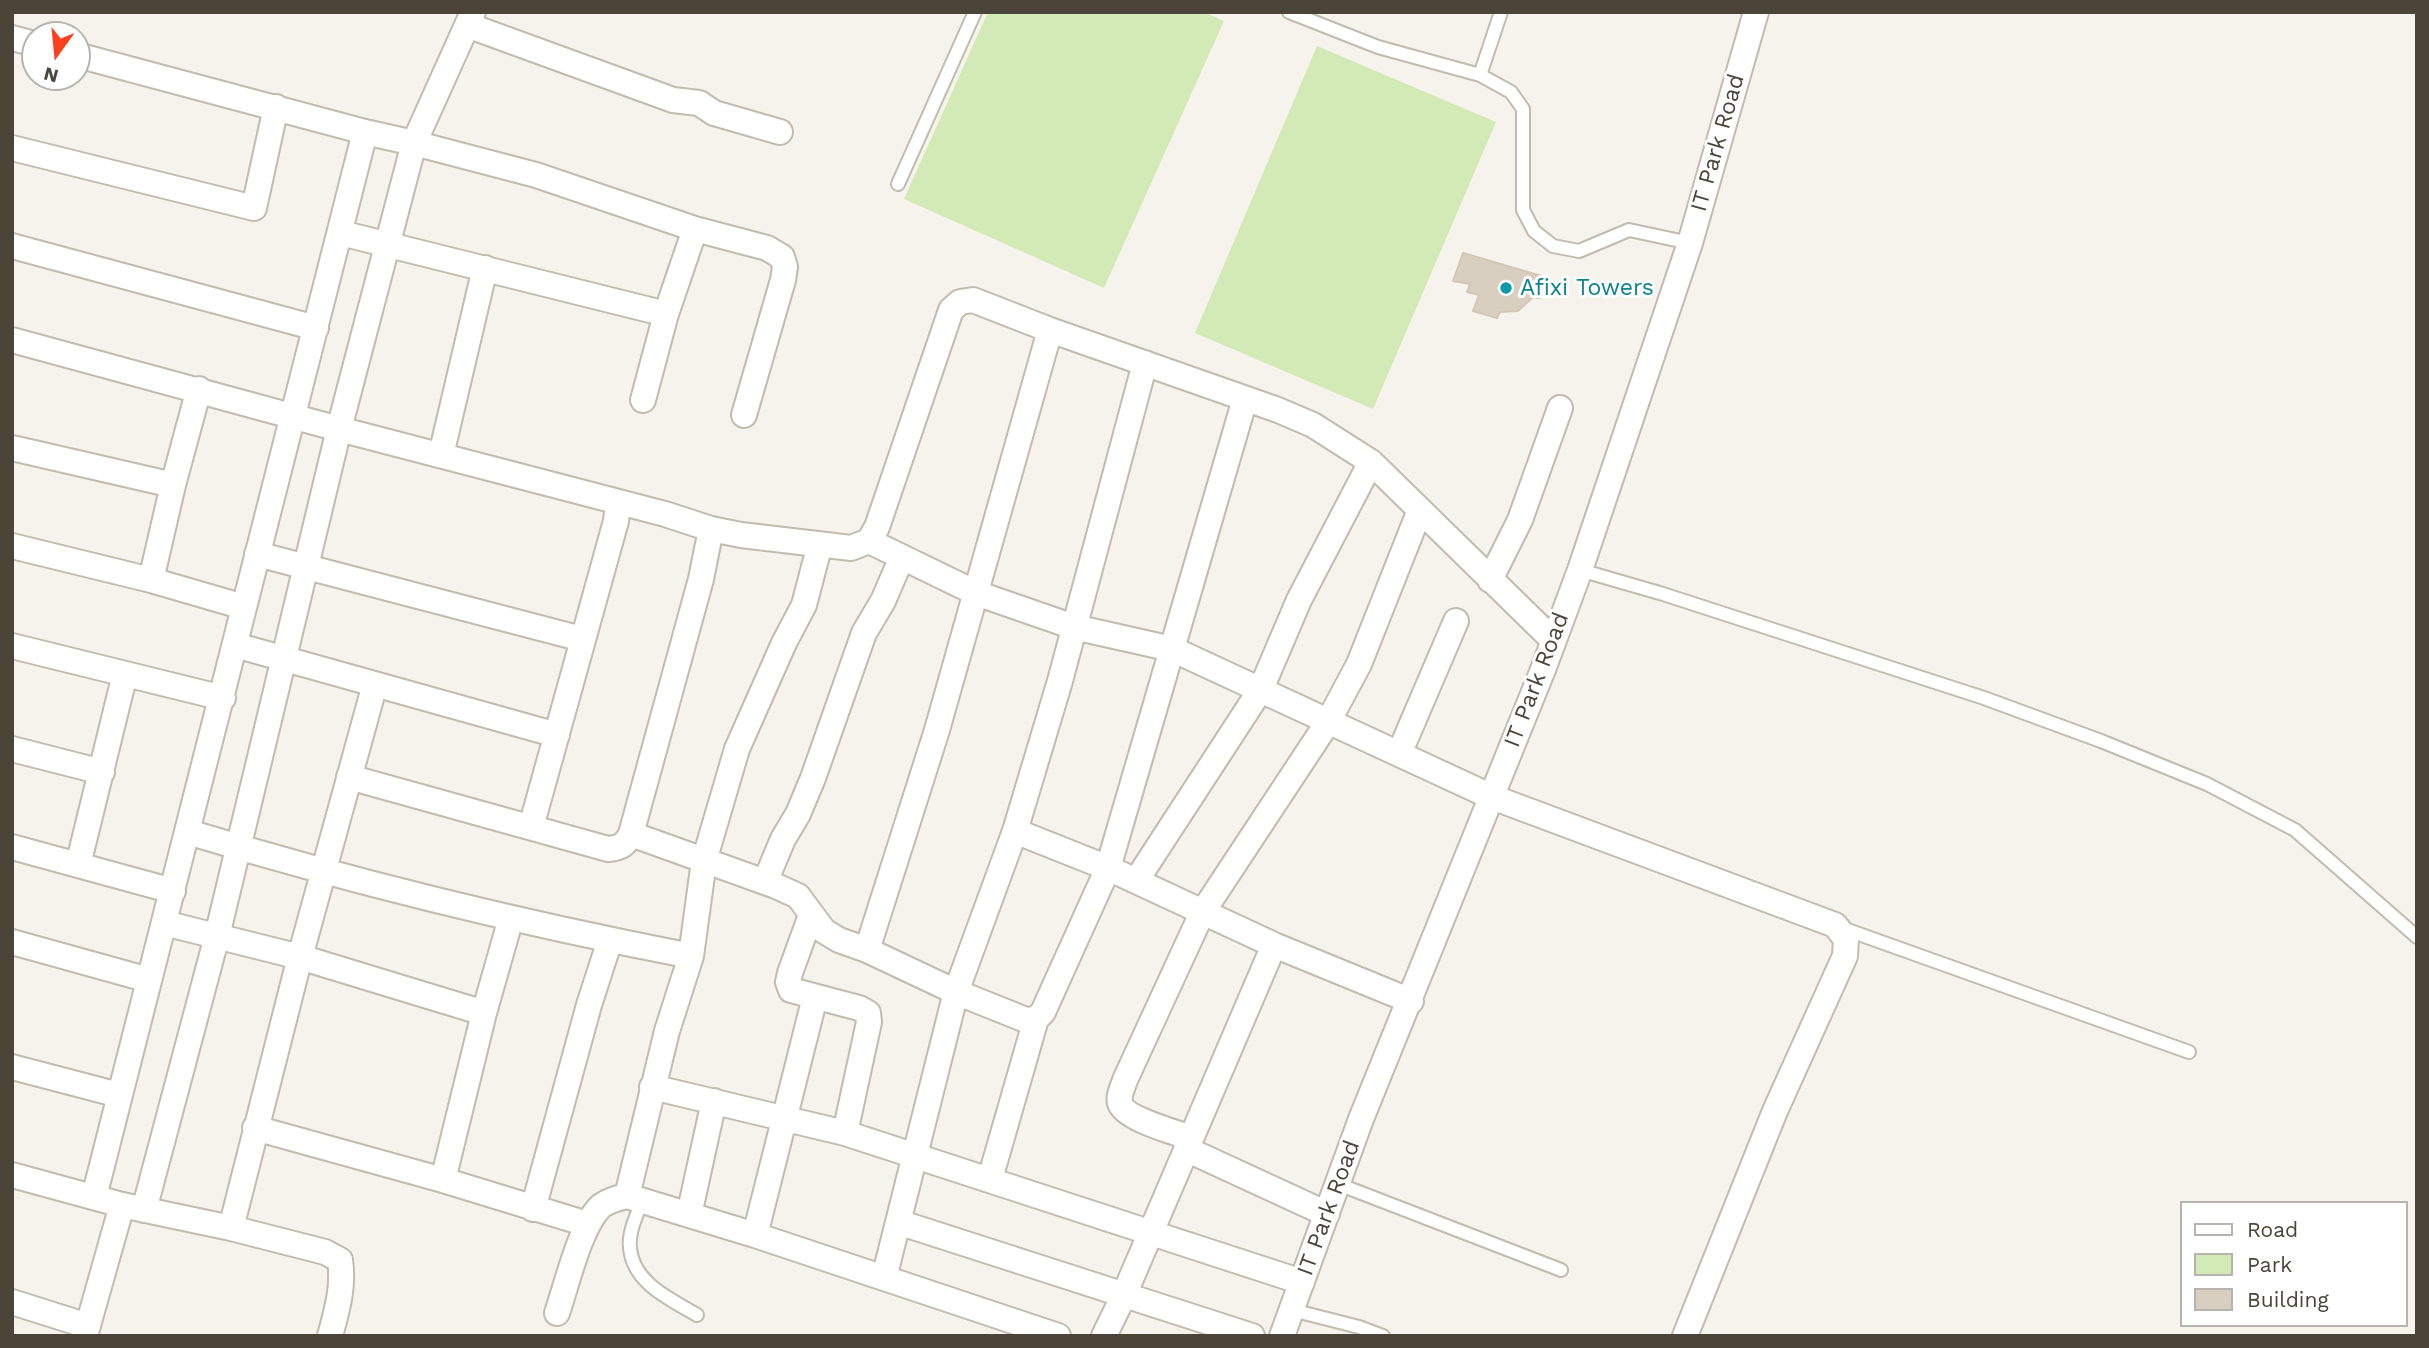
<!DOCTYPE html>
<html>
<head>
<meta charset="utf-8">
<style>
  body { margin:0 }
  #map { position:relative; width:2429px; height:1348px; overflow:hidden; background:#f6f3ec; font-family:"Work Sans",sans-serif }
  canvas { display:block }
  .frame { position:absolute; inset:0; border:14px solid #4b4439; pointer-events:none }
  .legend { position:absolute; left:2180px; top:1201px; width:228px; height:126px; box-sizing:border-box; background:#fff; border:2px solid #b7b4b0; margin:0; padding:9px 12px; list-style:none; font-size:21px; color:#4b4439 }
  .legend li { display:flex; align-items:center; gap:14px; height:35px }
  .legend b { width:35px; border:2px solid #b7b4b0 }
  .north { position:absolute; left:21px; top:21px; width:70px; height:70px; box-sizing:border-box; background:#fff; border:2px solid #b7b4b0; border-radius:50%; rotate:195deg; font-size:19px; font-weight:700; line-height:28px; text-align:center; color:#4b4439 }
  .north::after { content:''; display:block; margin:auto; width:24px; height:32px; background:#fc3f1d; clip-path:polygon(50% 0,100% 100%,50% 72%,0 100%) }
</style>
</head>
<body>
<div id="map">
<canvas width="2429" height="1348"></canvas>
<div class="frame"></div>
<ul class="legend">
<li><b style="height:9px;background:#fff"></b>Road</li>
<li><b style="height:19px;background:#d2eab5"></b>Park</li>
<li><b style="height:19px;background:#d8cfc1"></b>Building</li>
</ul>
<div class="north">N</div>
</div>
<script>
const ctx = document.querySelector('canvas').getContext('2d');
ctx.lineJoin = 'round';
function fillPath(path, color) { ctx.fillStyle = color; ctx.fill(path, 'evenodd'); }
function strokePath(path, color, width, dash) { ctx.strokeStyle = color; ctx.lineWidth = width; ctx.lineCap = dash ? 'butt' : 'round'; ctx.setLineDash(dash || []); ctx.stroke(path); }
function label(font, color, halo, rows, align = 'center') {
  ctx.font = font + ' "Work Sans",sans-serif'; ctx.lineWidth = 6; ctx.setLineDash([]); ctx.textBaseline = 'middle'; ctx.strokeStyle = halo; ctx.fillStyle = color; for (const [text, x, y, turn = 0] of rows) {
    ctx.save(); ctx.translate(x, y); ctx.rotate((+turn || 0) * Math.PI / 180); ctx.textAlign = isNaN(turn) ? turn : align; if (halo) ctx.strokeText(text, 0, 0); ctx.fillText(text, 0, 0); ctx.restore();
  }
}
fillPath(new Path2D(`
  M988 12H1203L1224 21 1104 288 904 199Z
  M1317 46 1496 122 1373 409 1195 333Z`), '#d2eab5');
const building = new Path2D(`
  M1463 253 1545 277 1540 298 1533 297 1518 311 1500 312 1497 318 1473 311 1479 295 1467 292 1470 284 1453 281Z`);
fillPath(building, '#d8cfc1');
strokePath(building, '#d3c7b4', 2);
const lane = new Path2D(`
  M1289 12 1378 47 1480 75 1511 92 1523 109V210L1534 231 1553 246 1579 251 1629 230 1690 243
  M1480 75 1501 12
  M898 184 975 12
  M1580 570 1663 594 1984 698 2101 741 2207 784 2295 830 2417 937
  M1842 928 2189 1052
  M1338 1184 1561 1270
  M642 1201C637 1215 628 1232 630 1248 633 1283 670 1299 697 1315
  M1292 1310 1359 1327 1383 1336`);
const street = new Path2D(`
  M467 25 673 100 699 103 714 113 780 132
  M12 38 35 44
  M77 55 365 132
  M12 148 254 208 276 107
  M341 233 666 314
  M12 246 316 328
  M12 340 339 429 665 514 711 529 741 535 851 548 869 541 877 527 951 310 960 302 973 300 1050 330 1278 410 1313 425 1371 462 1553 640
  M643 400 666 314 695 229
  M12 448 173 485
  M441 455 485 268
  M869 541 976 593 1074 627 1172 649 1492 797 1835 925 1846 939 1845 956 1775 1111 1685 1336
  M12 546 151 580 244 607
  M257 554 582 639
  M151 580 173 485 199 389
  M1490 580 1520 520 1560 408
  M235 645 557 735
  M12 646 223 698
  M12 749 102 772
  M1399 754 1456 621
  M349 777 608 849C621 848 625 845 631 834L701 579 711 529
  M531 827 616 521 618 503
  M1015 831 1108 868 1274 945 1411 1001
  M188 832C353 882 521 923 691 956
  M631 834 776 886 798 896 824 931 839 940 867 950 956 992 1026 1020 1036 1019 1043 1012 1108 868 1245 399
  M12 847 173 891
  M78 865 125 674
  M1136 881 1261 689 1299 600 1371 462
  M765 882 783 839 798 814 813 778 864 633 883 601 902 557
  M811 915 790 973 788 982 791 990 859 1008 868 1013 869 1022 845 1133
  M164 923 300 957 484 1013
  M12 942 149 980
  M867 950 937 730 1050 330
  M12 1067 119 1095
  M652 1087 845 1133 1302 1282
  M255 1128 443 1180 587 1224
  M1191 1138C1175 1132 1125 1119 1120 1103 1118 1095 1123 1087 1125 1080L1202 913 1328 722 1359 664 1420 510
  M1186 1149 1327 1214
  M12 1175 122 1205 231 1228 325 1252 340 1260C344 1287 337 1310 330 1336
  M990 1179 1036 1019
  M443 1180 484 1013 511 918
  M627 1196 667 1031 691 956 704 861 737 749 784 643 804 605 820 544
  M94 1197 365 132 414 143 473 12
  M533 1209 589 1005 610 940
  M144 1210 217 936 339 429 414 143 536 175 695 229 767 248 782 257 785 267 783 280 744 415
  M689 1215 714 1101
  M898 1222 1252 1336
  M231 1228 300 957 375 684
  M755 1235 815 997
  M884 1278 956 992 1015 831 1060 681 1145 363
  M12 1302 88 1326
  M557 1313C567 1284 580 1226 601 1206 609 1200 618 1198 627 1196L755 1235 1058 1336
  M85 1336 122 1205
  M1104 1336 1124 1295 1274 945
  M1282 1336 1361 1119 1544 667 1580 570 1690 243 1756 12`);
strokePath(lane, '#c2bbae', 16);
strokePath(street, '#c2bbae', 28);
strokePath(lane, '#fff', 12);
strokePath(street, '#fff', 24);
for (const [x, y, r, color] of [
  [1506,288,7,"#0f9aa8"]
]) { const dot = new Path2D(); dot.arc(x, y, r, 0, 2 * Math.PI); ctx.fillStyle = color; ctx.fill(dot); strokePath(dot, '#fff', 2.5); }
label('23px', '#4b4439', '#fff', [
  ["IT Park Road",1718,143,-74],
  ["IT Park Road",1537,680,-69],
  ["IT Park Road",1329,1208,-70]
]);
label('23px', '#0d838f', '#fff', [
  ["Afixi Towers",1520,288]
], 'left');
</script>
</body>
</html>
